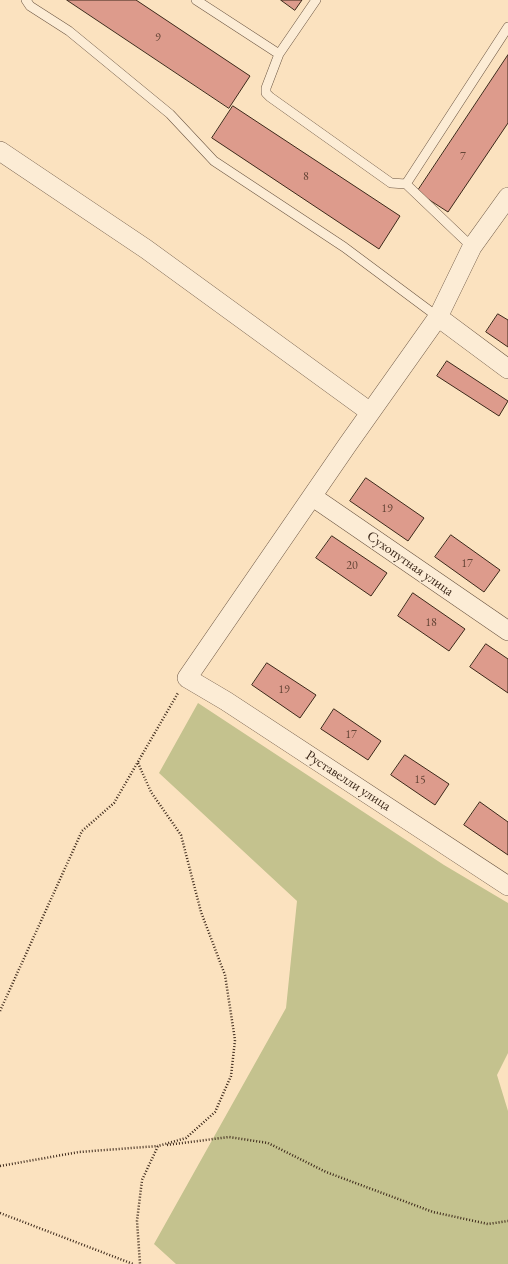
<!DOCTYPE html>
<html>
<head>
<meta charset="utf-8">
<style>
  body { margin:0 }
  canvas { display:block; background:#fbe2bf }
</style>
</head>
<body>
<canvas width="508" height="1264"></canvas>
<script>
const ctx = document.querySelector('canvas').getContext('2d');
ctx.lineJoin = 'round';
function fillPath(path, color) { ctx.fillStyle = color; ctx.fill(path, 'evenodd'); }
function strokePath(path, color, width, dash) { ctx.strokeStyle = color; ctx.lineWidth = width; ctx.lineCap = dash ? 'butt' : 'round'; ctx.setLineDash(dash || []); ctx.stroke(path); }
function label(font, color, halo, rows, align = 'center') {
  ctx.font = font + ' "EB Garamond",serif'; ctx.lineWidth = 3; ctx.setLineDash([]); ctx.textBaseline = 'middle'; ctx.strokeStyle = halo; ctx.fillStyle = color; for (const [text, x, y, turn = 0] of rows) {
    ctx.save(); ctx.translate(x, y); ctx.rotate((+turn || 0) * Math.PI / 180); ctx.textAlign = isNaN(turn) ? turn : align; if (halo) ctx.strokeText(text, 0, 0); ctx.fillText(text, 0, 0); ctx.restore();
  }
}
fillPath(new Path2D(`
  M198 703 444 865 508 903V1053L497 1075 508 1111V1264H176L154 1244 286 1008 297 901 159 773Z`), '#c4c28e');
const building = new Path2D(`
  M67 0H136L250 76 229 108Z
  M281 0H302L295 10Z
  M508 55V123L448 212 417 192Z
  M233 106 400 216 379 249 212 138Z
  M498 314 508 320V347L486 332Z
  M447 361 508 401 499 416 437 376Z
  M366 478 424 518 408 541 350 501Z
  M451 535 500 570 484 592 435 557Z
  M332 536 387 573 371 596 316 558Z
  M413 593 465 629 449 651 398 616Z
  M486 644 508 659V693L470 667Z
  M267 663 316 695 300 718 252 685Z
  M334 709 381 741 368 760 321 729Z
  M405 755 449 784 435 805 391 775Z
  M480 802 508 822V855L464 825Z`);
fillPath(building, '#dd9b8c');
strokePath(building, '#3c281a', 1);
const lane = new Path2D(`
  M26 0 30 6 69 31 170 114 214 161 344 247 438 317
  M196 0 279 54 266 88V93L270 97 391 183 406 184 508 27
  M279 54 316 0
  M406 184 472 247`);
const street = new Path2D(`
  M0 151 146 249 370 412
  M508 197 472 247 438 317 348 444 187 678 226 701 508 886
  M438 317 508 369
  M313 497 508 631`);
strokePath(lane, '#6c5643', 10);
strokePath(street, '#6c5643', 20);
strokePath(new Path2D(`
  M138 763 151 792 181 835 201 912 225 975 235 1040 231 1076 215 1112 186 1138 158 1146 142 1180 137 1221 140 1264
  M0 1011 82 831 114 803 178 693
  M167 1145 229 1137 268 1143 326 1172 433 1212 488 1224 508 1221
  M0 1166 79 1152 158 1146
  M0 1213 133 1264`), '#3c281a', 2.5, [1, 2]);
strokePath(lane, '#fcecd5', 9);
strokePath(street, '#fcecd5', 19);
label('12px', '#644536', null, [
  ["9",158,38],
  ["7",463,157],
  ["8",306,177],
  ["19",387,509],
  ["17",467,564],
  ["20",352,566],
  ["18",431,623],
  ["19",284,690],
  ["17",351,735],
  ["15",420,780]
]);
label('14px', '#3c281a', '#fcecd5', [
  ["Сухопутная улица",410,564,35],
  ["Руставелли улица",348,781,33]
]);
</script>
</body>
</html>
